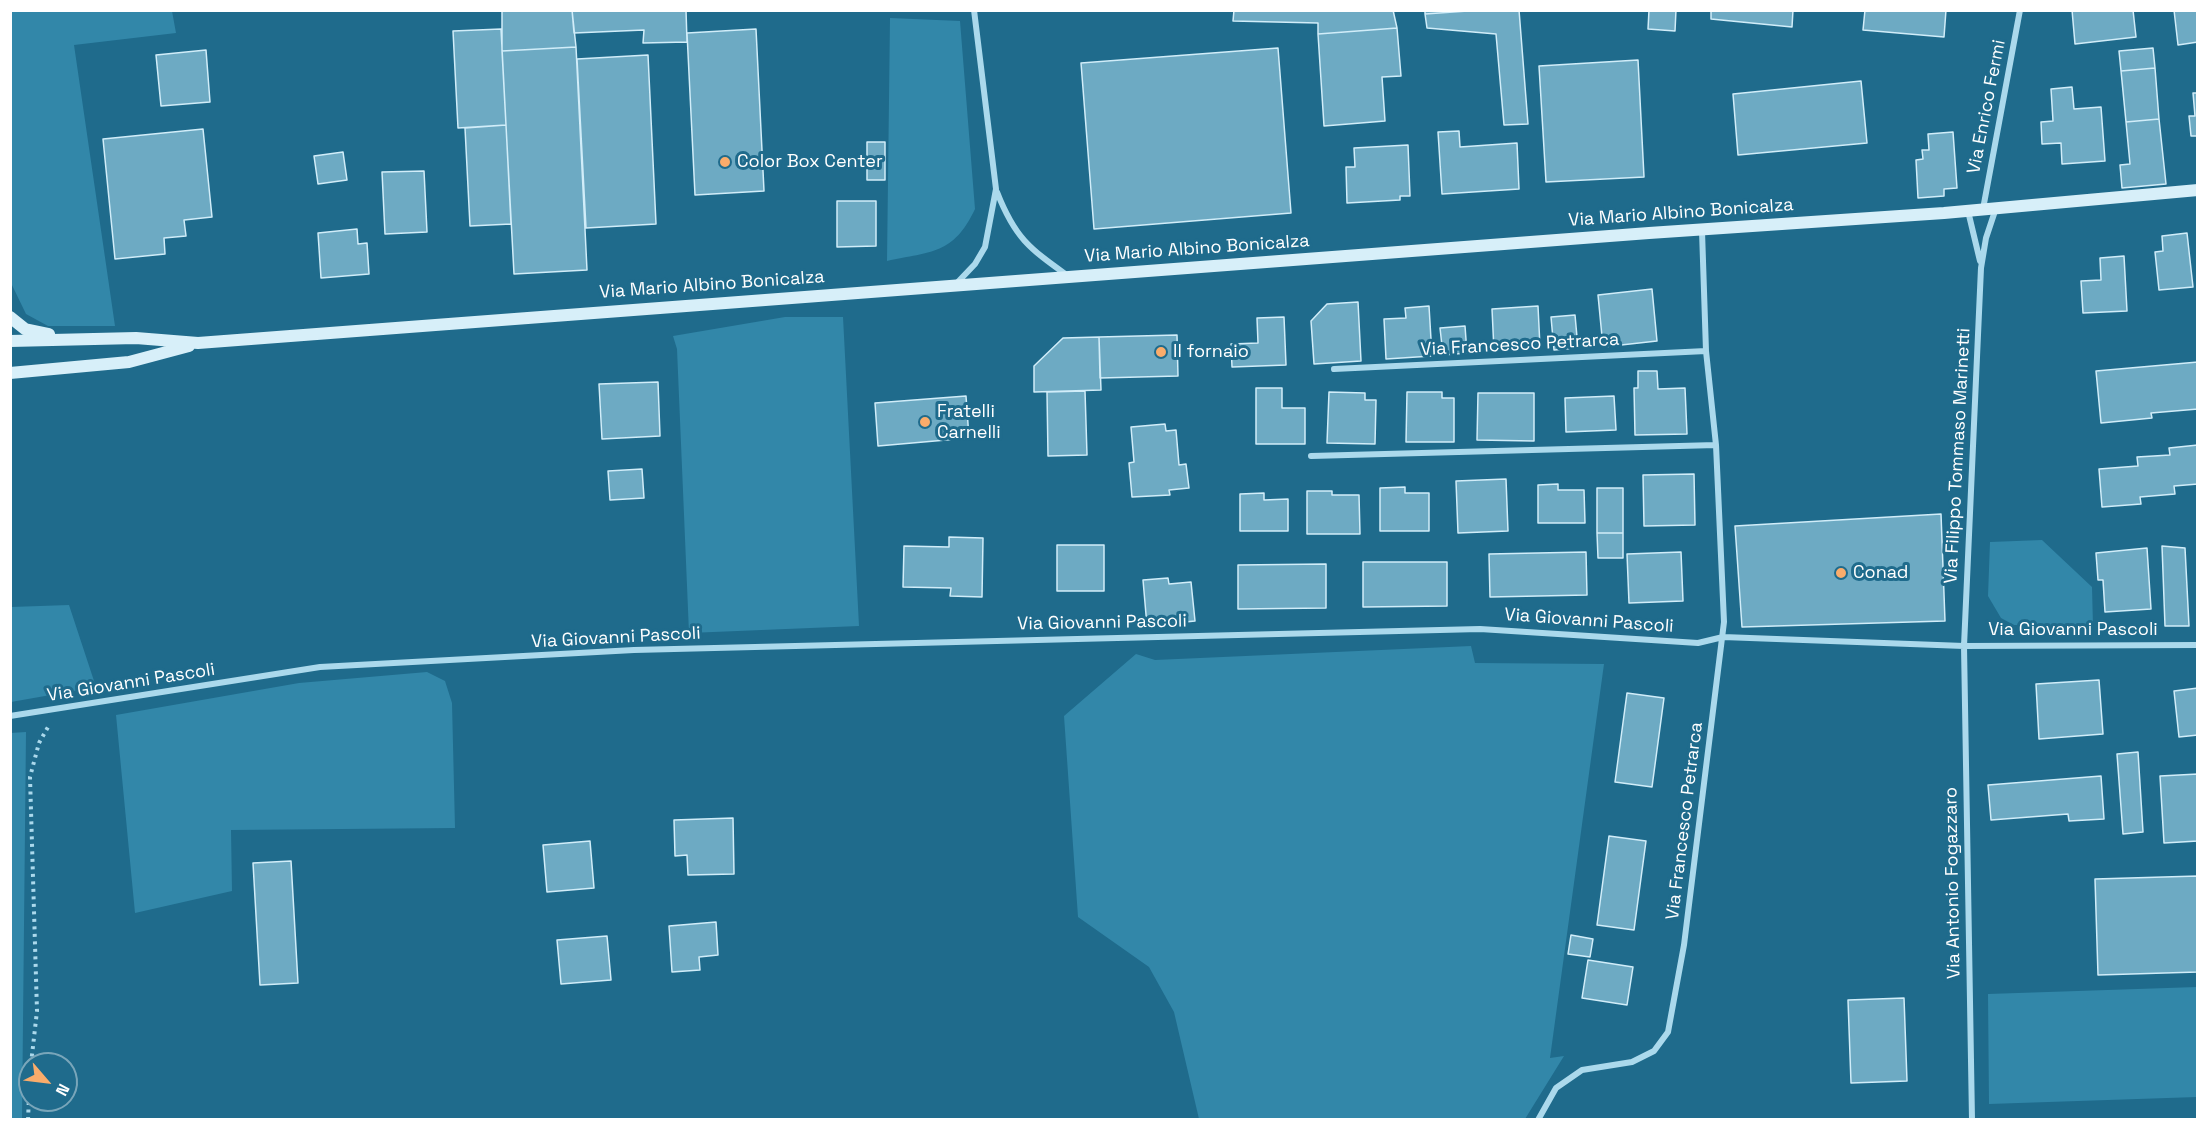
<!DOCTYPE html>
<html>
<head>
<meta charset="utf-8">
<style>
  body { margin:0 }
  #map { position:relative; width:2208px; height:1130px; overflow:hidden; background:#1f6b8c; font-family:"Space Grotesk",sans-serif }
  canvas { display:block }
  .frame { position:absolute; inset:0; border:12px solid #fff; pointer-events:none }
  .north { position:absolute; left:18px; top:1052px; width:60px; height:60px; box-sizing:border-box; background:#1f6b8c; border:2px solid #79a6ba; border-radius:50%; rotate:118deg; font-size:16px; font-weight:700; line-height:24px; text-align:center; color:#fff }
  .north::after { content:''; display:block; margin:auto; width:21px; height:27px; background:#faac6b; clip-path:polygon(50% 0,100% 100%,50% 72%,0 100%) }
</style>
</head>
<body>
<div id="map">
<canvas width="2208" height="1130"></canvas>
<div class="frame"></div>
<div class="north">N</div>
</div>
<script>
const ctx = document.querySelector('canvas').getContext('2d');
ctx.lineJoin = 'round';
function fillPath(path, color) { ctx.fillStyle = color; ctx.fill(path, 'evenodd'); }
function strokePath(path, color, width, dash) { ctx.strokeStyle = color; ctx.lineWidth = width; ctx.lineCap = dash ? 'butt' : 'round'; ctx.setLineDash(dash || []); ctx.stroke(path); }
function label(font, color, halo, rows, align = 'center') {
  ctx.font = font + ' "Space Grotesk",sans-serif'; ctx.lineWidth = 6; ctx.setLineDash([]); ctx.textBaseline = 'middle'; ctx.strokeStyle = halo; ctx.fillStyle = color; for (const [text, x, y, turn = 0] of rows) {
    ctx.save(); ctx.translate(x, y); ctx.rotate((+turn || 0) * Math.PI / 180); ctx.textAlign = isNaN(turn) ? turn : align; if (halo) ctx.strokeText(text, 0, 0); ctx.fillText(text, 0, 0); ctx.restore();
  }
}
fillPath(new Path2D(`
  M11 10 172 11 176 33 74 45 115 326H48L26 314 11 283Z
  M890 18 960 21 975 209C953 255 932 251 887 261Z
  M785 317H843L859 626 689 633 677 349 673 336Z
  M2042 540 2092 587 2093 626 2014 625 2001 618 1988 596 1990 542Z
  M69 605 96 687 11 702V607Z
  M1471 646 1475 663 1604 664 1550 1058 1564 1056 1525 1119H1199L1174 1012 1149 967 1078 917 1064 716 1136 654 1155 660Z
  M427 672 445 681 452 703 455 828 231 830 232 891 135 913 116 715 299 683Z
  M26 732 22 1119 11 1120 10 733Z
  M2197 987V1097L1989 1104 1988 994Z`), '#3287a9');
const building = new Path2D(`
  M502 10H572L576 47 502 51Z
  M572 10H686L687 42 643 43 644 30 574 33Z
  M1234 10H1393L1397 28 1318 34V23L1233 21Z
  M1425 10H1482L1425 14Z
  M1482 10H1519L1528 124 1504 125 1496 34 1427 28 1425 14Z
  M1649 10H1676L1675 31 1648 29Z
  M1711 10H1793L1792 27 1711 19Z
  M1865 10H1946L1944 37 1863 30Z
  M2072 10H2133L2136 37 2075 44Z
  M2174 10H2198V42L2178 45Z
  M1397 28 1401 76 1382 77 1385 121 1324 126 1318 34Z
  M501 29 506 125 458 128 453 31Z
  M756 29 764 191 695 195 687 33Z
  M576 47 587 270 514 274 502 51Z
  M1278 48 1291 213 1094 229 1081 63Z
  M2153 48 2155 68 2121 71 2119 51Z
  M206 50 210 102 161 106 156 55Z
  M648 55 656 224 586 228 577 59Z
  M1638 60 1644 177 1546 182 1539 66Z
  M2155 68 2159 119 2126 122 2121 71Z
  M1861 81 1867 143 1738 155 1733 94Z
  M2072 87 2074 109 2101 107 2105 161 2062 164 2061 143 2042 144 2041 122 2053 121 2051 89Z
  M2193 93H2198V136H2191L2189 116H2195Z
  M2159 119 2166 184 2122 188 2120 165 2130 164 2126 122Z
  M506 125 511 224 470 226 465 128Z
  M203 129 212 217 184 220 186 236 164 238 165 254 115 259 103 139Z
  M1459 131 1460 147 1517 143 1519 189 1442 194 1438 132Z
  M1953 132 1957 188 1944 189V196L1918 198 1916 160 1923 159 1922 150H1929L1928 134Z
  M867 142H885V180H867Z
  M1408 145 1410 196H1400V200L1347 203 1346 167H1355L1354 148Z
  M343 152 347 180 318 184 314 156Z
  M424 171 427 232 385 234 382 172Z
  M837 201H876V246L837 247Z
  M357 229 358 244 367 243 369 274 321 278 318 233Z
  M2187 233 2193 287 2159 290 2155 252 2163 251 2162 236Z
  M2124 256 2127 311 2083 313 2081 281 2101 280 2100 258Z
  M1652 289 1657 341 1603 347 1598 295Z
  M1358 302 1361 361 1314 364 1311 321 1327 304Z
  M1429 306 1432 356 1386 359 1384 319 1406 318 1405 308Z
  M1538 306 1540 347 1494 351 1492 309Z
  M1575 315 1578 348 1554 350 1551 317Z
  M1284 317 1286 365 1232 367 1231 344 1258 343 1257 318Z
  M1465 326 1467 353 1443 355 1440 328Z
  M1177 335 1178 376 1100 378 1099 337Z
  M1099 337 1101 390 1034 392V366L1063 338Z
  M2198 362V409L2151 413 2152 418 2101 423 2096 371Z
  M1638 371H1657L1658 389 1685 388 1687 434 1635 435 1634 388H1638Z
  M658 382 660 436 602 439 599 384Z
  M1256 388H1282V408H1305V444H1256Z
  M1085 391 1087 455 1048 456 1047 392Z
  M1329 392 1365 393V400H1376L1375 444 1327 443Z
  M1407 392H1442V398H1454V442H1406Z
  M1478 393H1534V441L1477 440Z
  M966 396 969 438 878 446 875 403Z
  M1614 396 1616 430 1566 432 1565 398Z
  M1165 424 1166 431 1176 430 1179 465 1186 464 1189 488 1169 490 1170 495 1132 497 1129 463 1134 462 1131 427Z
  M2198 445V484L2174 486 2175 494 2140 497 2141 504 2102 507 2099 469 2138 466 2137 457 2170 455 2169 448Z
  M642 469 644 498 610 500 608 471Z
  M1694 474 1695 525 1644 526 1643 475Z
  M1506 479 1508 531 1458 533 1456 481Z
  M1558 484V490H1584L1585 523H1538V485Z
  M1405 487V493H1429V531H1380V488Z
  M1597 488H1623V533H1597Z
  M1307 491H1332V495H1359L1360 534H1307Z
  M1264 493V500L1288 499V531H1240V494Z
  M1941 514 1945 621 1742 627 1735 526Z
  M1597 533H1623V558H1598Z
  M949 537 983 538 982 597 950 596 951 588 903 587 904 546 949 547Z
  M1057 545H1104V591H1057Z
  M2162 546 2185 548 2189 626H2165Z
  M2147 548 2151 609 2105 612 2103 580H2098L2096 553Z
  M1586 552 1587 595 1490 597 1489 554Z
  M1681 552 1683 601 1629 603 1627 554Z
  M1363 562H1447V606L1363 607Z
  M1326 564V608L1238 609V565Z
  M1168 578 1169 584 1191 582 1195 621 1147 626 1143 580Z
  M2099 680 2103 734 2039 739 2036 684Z
  M2198 688V735L2179 737 2174 691Z
  M1627 693 1664 698 1652 787 1615 782Z
  M2138 752 2143 832 2123 834 2117 754Z
  M2198 774V841L2164 843 2160 776Z
  M2101 776 2104 819 2069 821 2068 814 1991 820 1988 785Z
  M733 818 734 874 688 875 687 855 675 856 674 820Z
  M1609 836 1646 841 1634 930 1597 925Z
  M590 841 594 888 547 892 543 845Z
  M291 861 298 983 260 985 253 863Z
  M2198 876V972L2098 975 2095 879Z
  M716 922 718 955 699 957 700 970 672 972 669 926Z
  M1571 935 1593 939 1590 957 1568 954Z
  M607 936 611 980 561 984 557 940Z
  M1588 960 1633 967 1627 1005 1582 998Z
  M1904 998 1907 1081 1851 1083 1848 1000Z`);
fillPath(building, '#6daac3');
strokePath(building, '#d1edf9', 1.5);
strokePath(new Path2D(`
  M31 1064 37 1011 30 777 39 743 48 727
  M28 1120 30 1073`), '#abd9ec', 4, [3, 4.5]);
strokePath(new Path2D(`
  M997 192C1015 238 1029 248 1068 276
  M1983 209 2020 10
  M1968 211 1980 261
  M955 285 975 264 985 247 996 189 974 10
  M1334 369 1706 351
  M1311 456 1716 445
  M10 716 320 667 634 650 1480 629 1698 643 1723 637 1964 646 2198 645
  M1538 1120 1556 1088 1582 1070 1632 1062 1654 1051 1668 1032 1684 945 1724 622 1716 445 1706 351 1702 231
  M1972 1120 1964 646 1981 268 1986 238 1996 208`), '#abd9ec', 6);
strokePath(new Path2D(`
  M10 317 25 329 49 334
  M10 341 136 338 198 343 1649 233 1944 213 2198 190
  M10 373 129 362 189 346`), '#d7eff9', 12);
for (const [x, y, r, color] of [
  [725,162,6,"#faac6b"],
  [1161,352,6,"#faac6b"],
  [925,422,6,"#faac6b"],
  [1841,573,6,"#faac6b"]
]) { const dot = new Path2D(); dot.arc(x, y, r, 0, 2 * Math.PI); ctx.fillStyle = color; ctx.fill(dot); strokePath(dot, '#1f6b8c', 2); }
label('18px', '#fff', '#1f6b8c', [
  ["Via Enrico Fermi",1987,107,-79],
  ["Via Mario Albino Bonicalza",1681,213,-4],
  ["Via Mario Albino Bonicalza",1197,249,-4],
  ["Via Mario Albino Bonicalza",712,285,-4],
  ["Via Francesco Petrarca",1520,345,-3],
  ["Via Filippo Tommaso Marinetti",1958,456,-87],
  ["Via Giovanni Pascoli",1589,621,4],
  ["Via Giovanni Pascoli",1102,623,-1],
  ["Via Giovanni Pascoli",2073,630],
  ["Via Giovanni Pascoli",616,638,-3],
  ["Via Giovanni Pascoli",131,683,-9],
  ["Via Francesco Petrarca",1685,821,-83],
  ["Via Antonio Fogazzaro",1953,883,-91]
]);
label('18px', '#fff', '#1f6b8c', [
  ["Color Box Center",737,162],
  ["Il fornaio",1173,352],
  ["Fratelli",937,412],
  ["Carnelli",937,433],
  ["Conad",1853,573]
], 'left');
</script>
</body>
</html>
